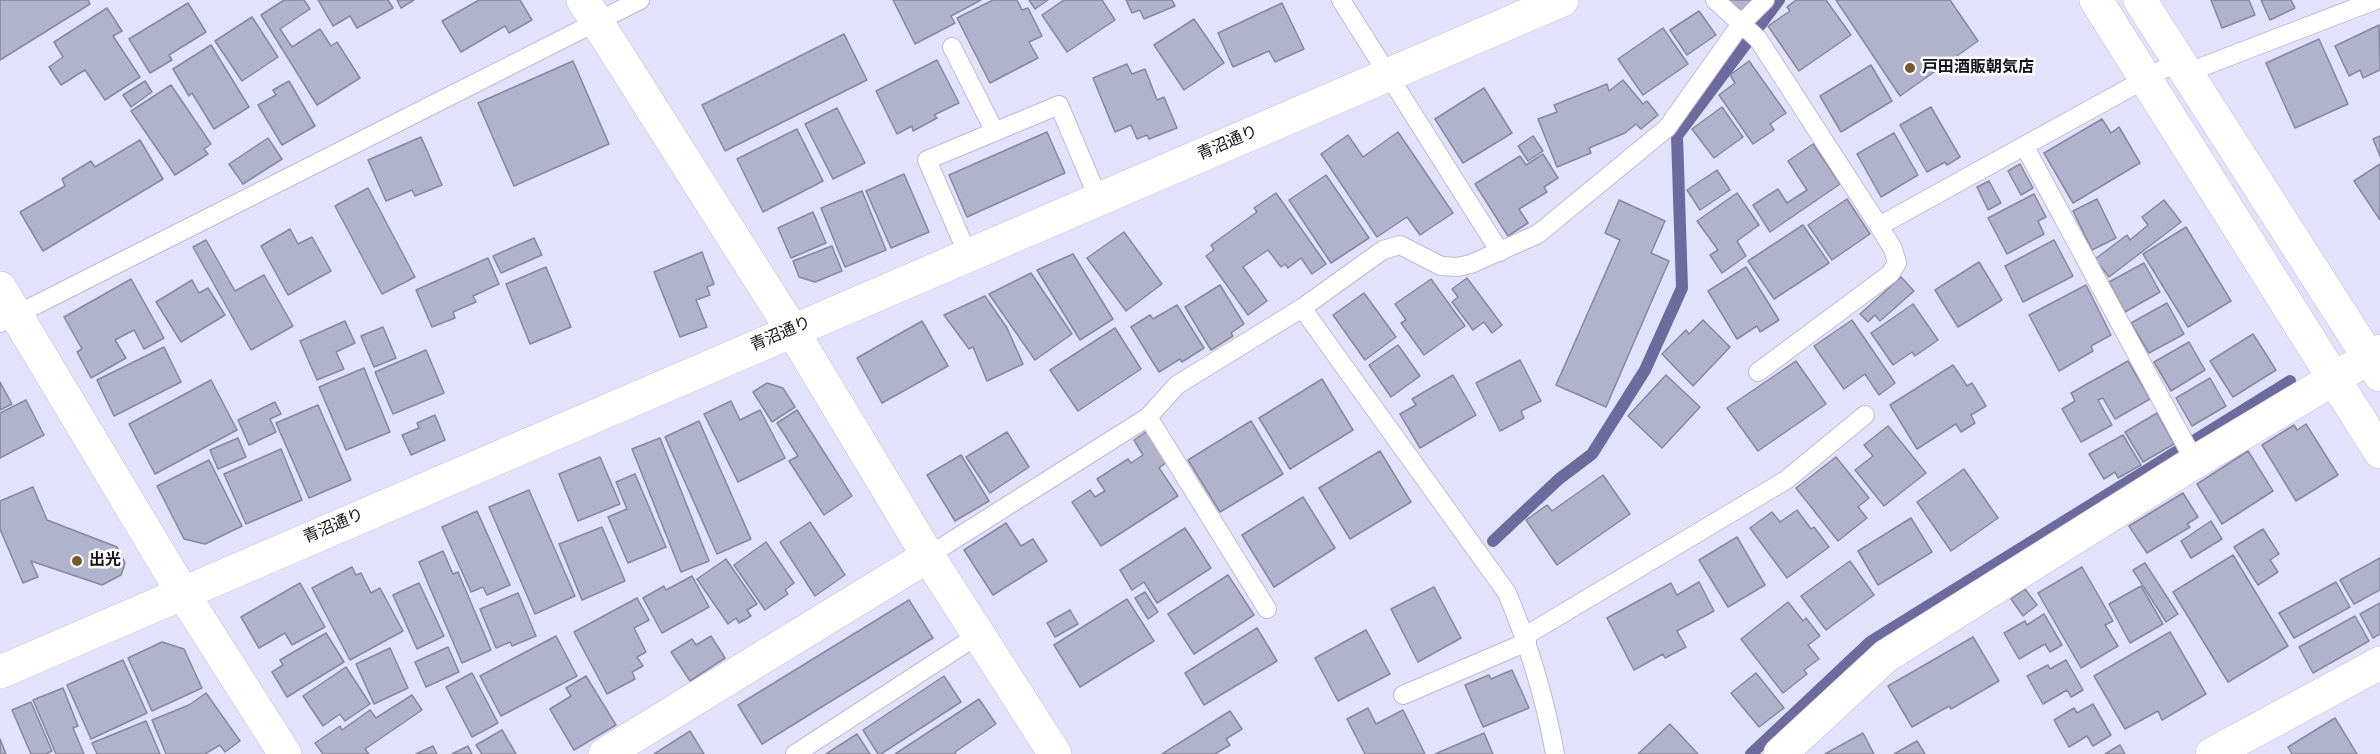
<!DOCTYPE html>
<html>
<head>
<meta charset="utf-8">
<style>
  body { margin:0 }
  canvas { display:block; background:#e2e2fd }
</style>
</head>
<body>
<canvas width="2380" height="754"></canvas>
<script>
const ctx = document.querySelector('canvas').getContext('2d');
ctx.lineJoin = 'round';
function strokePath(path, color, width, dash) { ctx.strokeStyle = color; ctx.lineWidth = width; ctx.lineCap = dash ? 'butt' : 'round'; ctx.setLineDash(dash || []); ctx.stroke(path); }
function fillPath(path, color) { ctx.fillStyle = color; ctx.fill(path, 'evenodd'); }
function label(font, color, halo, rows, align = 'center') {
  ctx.font = font + ' "Source Sans 3","Noto Sans JP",sans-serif'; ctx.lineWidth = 5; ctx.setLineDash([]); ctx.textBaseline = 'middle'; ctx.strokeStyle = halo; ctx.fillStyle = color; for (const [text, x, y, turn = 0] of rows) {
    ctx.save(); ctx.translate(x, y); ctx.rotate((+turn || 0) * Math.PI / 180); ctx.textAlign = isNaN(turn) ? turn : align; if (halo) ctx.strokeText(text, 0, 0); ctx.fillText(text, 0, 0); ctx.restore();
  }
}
strokePath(new Path2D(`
  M1493 541 1559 479 1592 454 1645 370 1682 288 1677 136 1779 0
  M1751 754 1870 642 2290 381`), '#6d6b9d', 12);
const building = new Path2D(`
  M0 0H88L90 4 0 60Z
  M284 0H304L310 9 280 29 292 47 320 29 331 46 337 42 360 78 317 105 261 15Z
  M318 0H388L393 8 357 28 350 16 333 26Z
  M397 0H414L401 8Z
  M479 0H520L532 20 509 33 505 26 461 52 442 21Z
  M893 0H981L951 16 955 23 915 44Z
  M993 0H1017L1022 10 1028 8 1042 36 1029 42 1038 58 990 83 957 18Z
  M1029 0H1048L1035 9Z
  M1064 0H1102L1115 20 1067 52 1042 15Z
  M1126 0H1172L1175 6 1144 19 1140 10 1132 13Z
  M1728 0H1752L1741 11Z
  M1796 0H1826L1851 35 1799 71 1768 26 1790 11 1787 7Z
  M1836 0H1950L1978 41 1900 96Z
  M2211 0H2249L2255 15 2222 28Z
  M2261 0H2291L2295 8 2270 20Z
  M188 3 206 32 169 55 172 60 150 73 129 39Z
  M1282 3 1304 49 1275 62 1269 51 1233 67 1218 33Z
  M107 8 122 31 113 36 140 77 105 100 85 70 61 85 49 67 63 57 54 42Z
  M1699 11 1716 35 1687 55 1670 30Z
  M252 17 278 57 242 81 215 41Z
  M1194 19 1224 63 1184 90 1154 45Z
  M2379 25 2380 70 2363 78 2360 70 2349 76 2335 46Z
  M1663 28 1688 64 1643 95 1618 59Z
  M844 34 867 80 725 151 702 105Z
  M2319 39 2348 104 2295 128 2266 63Z
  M211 45 249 107 214 129 192 93 189 96 173 69Z
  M937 60 959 103 934 115 937 118 913 131 912 126 897 134 876 91Z
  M573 61 609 144 514 186 478 103Z
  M1749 61 1786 113 1770 124 1774 130 1753 144 1719 95 1735 83 1730 75Z
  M1127 64 1132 74 1145 69 1157 100 1164 97 1177 128 1149 139 1147 135 1137 139 1131 125 1115 132 1093 78Z
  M1871 65 1892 101 1841 132 1820 96Z
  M1623 80 1643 104 1647 101 1658 115 1641 129 1636 124 1625 133 1589 148 1591 153 1557 167 1538 119 1557 112 1554 105 1607 84 1609 91Z
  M145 81 152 92 131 107 123 95Z
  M289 81 315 126 282 145 258 105 276 95 273 90Z
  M171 85 211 144 204 149 208 154 175 175 131 111Z
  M1484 88 1512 133 1463 163 1435 119Z
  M1722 107 1743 137 1714 158 1692 129Z
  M1931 107 1960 157 1947 165 1945 162 1927 172 1900 125Z
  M837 108 865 163 833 179 805 124Z
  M2102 119 2111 133 2119 127 2140 163 2073 203 2044 153Z
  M797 129 823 181 763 212 737 159Z
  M1047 132 1065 173 967 217 949 175Z
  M1398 132 1453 213 1420 235 1407 217 1377 237 1321 154 1348 135 1363 157Z
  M1894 133 1918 175 1881 197 1857 154Z
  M1533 136 1543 151 1528 161 1518 146Z
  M2380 136V156L2373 139Z
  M421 137 442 185 415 196 412 190 386 201 368 160Z
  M268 138 282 159 243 184 229 164Z
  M140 140 163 179 43 251 20 212 65 186 62 179 91 161 95 167Z
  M1813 144 1840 184 1770 232 1753 205 1778 189 1787 203 1807 190 1788 161Z
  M1543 154 1558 178 1544 187 1547 192 1519 209 1528 223 1508 236 1475 184 1520 156 1526 165Z
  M2020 164 2033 188 2021 195 2008 171Z
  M2380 164V220L2354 181Z
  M1717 170 1730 190 1700 210 1687 190Z
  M904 174 929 232 891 248 866 191Z
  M1326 175 1369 238 1331 263 1289 200Z
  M1989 181 2001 203 1988 210 1977 187Z
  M368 188 415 277 382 294 335 206Z
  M862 191 886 250 845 267 821 208Z
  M1276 193 1326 264 1312 274 1301 258 1288 268 1285 264 1281 267 1268 250 1243 267 1267 301 1248 315 1206 256 1214 250 1211 245 1257 212 1254 208Z
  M1737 193 1759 225 1737 241 1746 256 1722 273 1710 255 1718 250 1697 221Z
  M2034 194 2046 217 2038 221 2044 234 2007 254 1988 218Z
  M1847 199 1870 234 1832 260 1808 225Z
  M2097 199 2116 238 2092 250 2073 211Z
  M1619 200 1665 221 1651 253 1669 261 1606 407 1556 385 1620 240 1605 233Z
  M2164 200 2181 222 2109 277 2095 259 2127 235 2130 240 2148 225 2142 217Z
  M813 212 826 243 791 258 778 228Z
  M1803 225 1829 263 1774 299 1748 261Z
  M2186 227 2231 301 2188 327 2143 254Z
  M290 229 298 244 312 237 331 271 288 295 261 246Z
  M1124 232 1162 284 1126 311 1087 258Z
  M534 238 542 255 501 273 493 256Z
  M206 240 235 291 264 275 293 326 251 350 193 247Z
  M2054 240 2073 276 2023 302 2005 266Z
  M832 246 842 271 815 282 799 277 793 261Z
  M702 252 714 284 707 287 710 295 696 300 707 327 680 337 654 272Z
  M1073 254 1113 319 1080 340 1037 270Z
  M488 258 499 284 473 296 476 302 453 312 455 318 432 327 416 290Z
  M1979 262 2002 300 1958 327 1935 290Z
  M2144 263 2160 292 2125 312 2109 282Z
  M546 267 571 327 530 344 506 284Z
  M1746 267 1779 320 1760 332 1757 326 1737 339 1708 291Z
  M1031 273 1072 334 1035 360 989 294Z
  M1901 277 1914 291 1880 321 1875 315 1868 322 1860 314Z
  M1467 278 1502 325 1492 333 1484 322 1473 330 1452 302 1458 297 1452 289Z
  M131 279 164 338 144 349 134 330 115 340 126 358 91 378 77 352 82 349 64 317Z
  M1431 279 1465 326 1424 355 1401 323 1406 320 1395 304Z
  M192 280 199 293 208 288 225 315 181 342 156 302Z
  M1220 285 1244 324 1231 333 1233 336 1211 350 1185 307Z
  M2086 285 2111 335 2091 346 2093 351 2059 371 2029 315Z
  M1364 293 1396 337 1365 360 1333 315Z
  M985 296 1007 328 1023 364 987 381 973 347 969 349 944 315Z
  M2167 303 2184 334 2149 353 2131 323Z
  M1913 304 1938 340 1915 356 1912 352 1893 365 1871 333Z
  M1177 305 1204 348 1182 362 1180 359 1159 372 1131 327 1150 315 1153 319Z
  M1703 320 1730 347 1693 386 1662 354 1686 330 1689 334Z
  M1852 320 1895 383 1879 395 1865 374 1844 389 1814 346Z
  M345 321 355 343 336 352 344 369 317 380 300 341Z
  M922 321 948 366 882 403 857 358Z
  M383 327 396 358 374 367 361 336Z
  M1115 328 1141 369 1078 411 1050 370Z
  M2253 334 2276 370 2233 397 2210 361Z
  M2189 342 2205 370 2171 391 2154 362Z
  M1398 345 1420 376 1391 397 1369 365Z
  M164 347 181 382 114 416 97 380Z
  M426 350 444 393 393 414 375 372Z
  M1520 360 1541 401 1521 411 1524 418 1500 431 1476 383Z
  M1796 361 1826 404 1758 451 1727 408Z
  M2128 361 2150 399 2115 419 2103 398 2098 400 2112 425 2081 442 2062 409 2075 401 2071 393Z
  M1953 365 1967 386 1972 383 1986 406 1971 415 1975 423 1961 432 1956 424 1917 449 1890 405Z
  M364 368 390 432 346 450 319 387Z
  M1453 375 1476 415 1420 448 1400 414 1416 405 1412 399Z
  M1666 375 1700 407 1662 448 1628 416Z
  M2210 378 2226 406 2192 426 2176 398Z
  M1322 379 1353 430 1290 469 1259 418Z
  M211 380 237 430 155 474 129 424Z
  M0 382 12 404 0 410Z
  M767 383 783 388 795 407 772 422 753 392Z
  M26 400 44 435 0 458V413Z
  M731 401 740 420 760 410 785 458 738 482 704 414Z
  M275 402 281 414 270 419 276 432 249 445 238 420Z
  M318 405 351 480 309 498 276 423Z
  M797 410 852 496 824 515 789 461 798 456 777 423Z
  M2157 413 2174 444 2143 462 2125 432Z
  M435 415 445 440 411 455 402 435 419 428 417 423Z
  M699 421 751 539 717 554 665 437Z
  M1251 421 1283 474 1220 512 1188 460Z
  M2306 424 2338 475 2296 501 2262 445 2294 425 2297 430Z
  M1888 426 1926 473 1884 506 1855 470 1873 456 1864 445Z
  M1147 431 1167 462 1159 468 1178 496 1101 546 1072 502 1090 490 1095 497 1105 491 1097 479 1128 459 1131 463 1143 455 1134 440Z
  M1007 432 1029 467 990 493 966 457Z
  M2123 435 2141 465 2118 478 2115 472 2104 479 2089 454Z
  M238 438 246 457 218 469 210 450Z
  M660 438 709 561 681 572 632 449Z
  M281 449 302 500 246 524 224 474Z
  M1380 451 1411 502 1350 539 1319 488Z
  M2248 451 2273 491 2222 524 2197 484Z
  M961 455 989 501 955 521 927 475Z
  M600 457 620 504 578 521 559 474Z
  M1836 457 1869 498 1858 507 1867 518 1838 541 1796 488Z
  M209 460 242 526 205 544 184 539 157 486Z
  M1964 469 1998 518 1951 551 1917 502Z
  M635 474 666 547 628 563 608 517 627 509 616 482Z
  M1603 475 1630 514 1557 565 1526 520 1547 505 1552 511Z
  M33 487 47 520 117 547 125 563 121 575 102 585 31 561 38 577 23 583 0 529V501Z
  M529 490 575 596 535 614 489 507Z
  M2183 493 2198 517 2187 524 2190 527 2147 553 2129 526Z
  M1303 497 1335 548 1274 587 1242 535Z
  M1797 510 1811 529 1814 527 1829 547 1787 578 1750 528 1772 512 1780 522Z
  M477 511 510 585 487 595 483 587 471 592 442 527Z
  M1911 518 1932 552 1878 585 1858 551Z
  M2211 521 2222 539 2191 558 2181 541Z
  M810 522 845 575 815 596 780 542Z
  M1006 523 1021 546 1033 539 1047 561 993 595 964 550Z
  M602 527 625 581 582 600 559 544Z
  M1185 528 1211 568 1157 603 1144 582 1132 590 1120 570Z
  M2263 529 2279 554 2270 560 2278 572 2258 585 2234 547Z
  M1737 537 1765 585 1728 607 1699 560Z
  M766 542 794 583 785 590 788 594 765 610 734 565Z
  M443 551 453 574 458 572 491 650 462 663 419 562Z
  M2233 555 2288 646 2228 682 2173 592Z
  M2380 558V590L2354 604 2340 580Z
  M726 559 757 604 747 610 751 616 739 623 736 618 728 624 697 579Z
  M1850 561 1874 595 1826 630 1801 596Z
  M2145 563 2178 614 2166 622 2133 570Z
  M352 567 356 575 361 573 371 593 380 588 403 631 350 660 312 588Z
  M2082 567 2113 621 2105 625 2118 646 2081 668 2038 593Z
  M1228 575 1254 615 1194 654 1168 614Z
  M692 576 709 607 662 633 643 598 664 586 666 590Z
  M1699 582 1714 611 1677 631 1686 647 1665 658 1663 654 1634 670 1607 618 1671 583 1677 595Z
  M2336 582 2350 607 2294 638 2279 613Z
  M300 583 325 627 292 645 285 633 259 648 241 617Z
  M419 583 444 636 417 649 393 595Z
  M2141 586 2163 624 2130 643 2109 604Z
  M1434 587 1461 638 1418 662 1391 609Z
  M2025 589 2037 605 2023 616 2011 599Z
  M1145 592 1158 612 1148 619 1135 598Z
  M518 593 536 636 512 646 510 642 496 648 480 609Z
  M637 598 649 620 634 628 646 652 637 657 643 666 632 672 635 679 607 694 574 632Z
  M1127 599 1154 641 1080 687 1054 645Z
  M909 600 933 638 762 744 738 705Z
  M1788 602 1803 621 1806 618 1820 636 1808 645 1819 659 1804 670 1807 674 1783 693 1741 639Z
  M2380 603V634L2373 638 2360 614Z
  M1070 610 1078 624 1055 637 1047 623Z
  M2044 614 2062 645 2050 652 2045 644 2019 659 2004 633 2025 621 2027 625Z
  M2355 616 2369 641 2313 673 2299 647Z
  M1257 628 1277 661 1204 705 1185 673Z
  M1366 630 1390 674 1338 701 1315 658Z
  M2170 632 2206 694 2162 720 2158 711 2125 729 2094 676Z
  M326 633 344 662 287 697 272 672 283 665 280 660Z
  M556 636 577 676 501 716 480 676Z
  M711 636 725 658 690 681 671 652 692 639 696 645Z
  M1973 637 1999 681 1951 709 1949 706 1912 727 1888 686Z
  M162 642 184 649 202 688 152 711 128 658Z
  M448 647 459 672 426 687 415 662Z
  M390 648 408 688 374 704 356 664Z
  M123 660 147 713 91 739 67 685Z
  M2066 660 2083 690 2071 697 2067 690 2043 704 2027 676 2048 665 2050 669Z
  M346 667 370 704 345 721 340 714 323 726 303 696Z
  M1512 670 1529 708 1483 727 1465 685 1489 675 1491 679Z
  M472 673 498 723 472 737 446 687Z
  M1756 673 1784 708 1759 727 1731 693Z
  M586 676 616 725 574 750 550 709 571 696 566 688Z
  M944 676 961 702 881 754H878L863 730Z
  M63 688 78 726 73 728 84 754H56L33 700Z
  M206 693 240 741 225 752 220 745 205 754H166L152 720 189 705Z
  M412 695 422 710 365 749 369 754H323L315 743 340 726 342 730 370 710 376 718Z
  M979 699 996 724 955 752 956 754H895Z
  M31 702 52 751 46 754H31L12 710Z
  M2093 704 2111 735 2093 746 2087 736 2069 747 2054 720 2074 708 2077 713Z
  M1368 708 1376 724 1403 710 1425 754H1365L1347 719Z
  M1230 711 1242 729 1226 739 1230 745 1215 754H1162Z
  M2335 718 2357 754H2292L2288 747Z
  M146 721 160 754H97L92 743Z
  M1670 724 1698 754H1638Z
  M502 730 516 754H482L476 745Z
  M690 731 704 754H654Z
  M1484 733 1493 754H1435Z
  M1863 733 1874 754H1825Z
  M857 734 870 754H826Z
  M0 739 6 754H0Z
  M1917 741 1925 754H1894Z
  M2120 745 2125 754H2105Z
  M433 746 437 754H416Z
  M468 746 472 754H452Z`);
fillPath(building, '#b1b2cb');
strokePath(building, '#87879f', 1.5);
const service = new Path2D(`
  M1341 0 1500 252
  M1715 0 1758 39 1879 226 2178 61
  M952 47 995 132
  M2186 73 2376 0
  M2025 147 2195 462
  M968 255 927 160 1059 105 1099 200
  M1302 308 1383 250 1400 245 1441 266 1457 267 1471 264 1538 234 1667 128 1741 24 1765 0
  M0 323 640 0
  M1758 372 1890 274 1897 263 1893 249 1879 226
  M1148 417 1267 609
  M928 556 1148 417 1177 385 1302 308 1507 593C1529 645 1545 698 1555 754
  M1525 636 1786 480 1865 415
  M1403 695 1527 642
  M795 754 978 635`);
const minor = new Path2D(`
  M605 754 928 556
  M1780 754 1886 656 2195 462 2380 351
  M2212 754 2380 663`);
const tertiary = new Path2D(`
  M583 0 792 330 928 556 1055 754
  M2096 0 2380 452
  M2140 0 2380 375
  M0 288 182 592 285 754
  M0 672 1562 0`);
strokePath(service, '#bbbbd5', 20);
strokePath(minor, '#bbbbd5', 34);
strokePath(tertiary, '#bbbbd5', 34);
strokePath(service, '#fff', 18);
strokePath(minor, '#fff', 33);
strokePath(tertiary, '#fff', 33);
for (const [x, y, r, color] of [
  [1910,68,6,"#77592d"],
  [77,561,6,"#77592d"]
]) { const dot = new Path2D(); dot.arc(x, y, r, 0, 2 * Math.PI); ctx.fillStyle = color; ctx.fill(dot); strokePath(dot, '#fff', 2); }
label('bold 16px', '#13131c', '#fff', [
  ["戸田酒販朝気店",1922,68],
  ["出光",89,561]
], 'left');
label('16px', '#13131c', '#fff', [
  ["青沼通り",1228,144,-23],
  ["青沼通り",781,335,-23],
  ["青沼通り",334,527,-23]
]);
</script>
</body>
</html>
